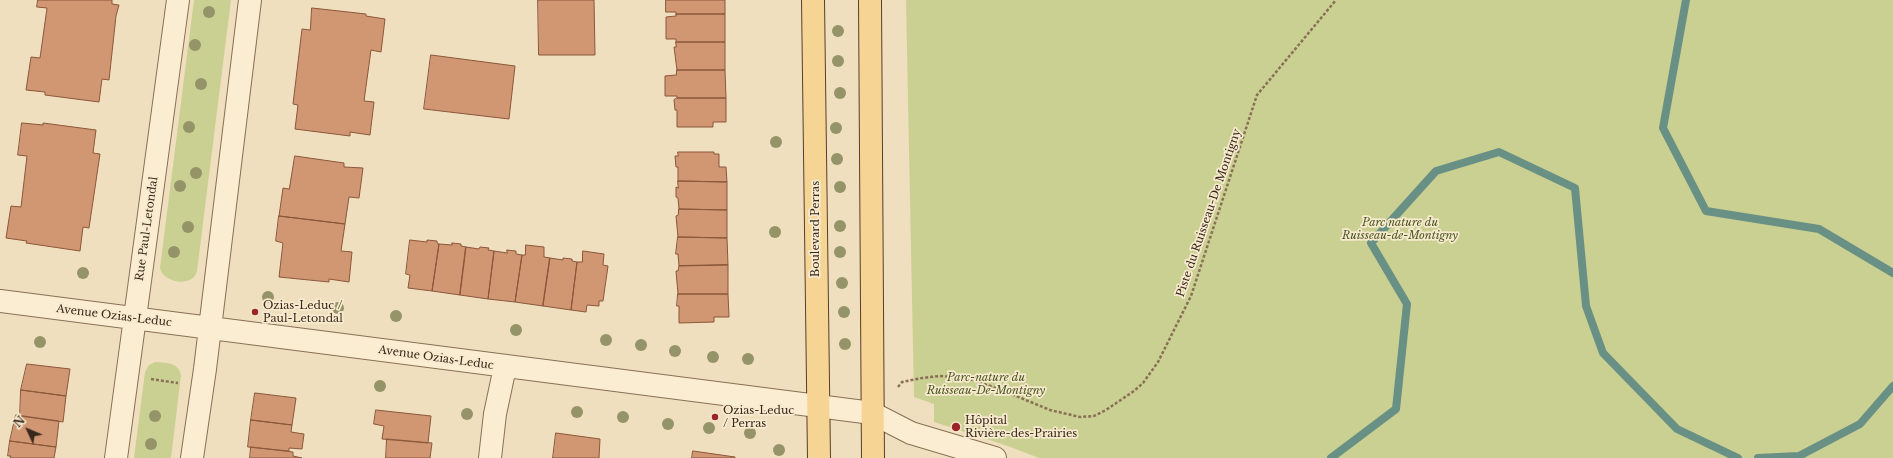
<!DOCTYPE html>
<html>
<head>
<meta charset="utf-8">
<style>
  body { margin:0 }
  #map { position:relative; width:1893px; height:458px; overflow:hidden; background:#f0dfbe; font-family:"Libre Baskerville",serif }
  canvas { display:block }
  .north { position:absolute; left:8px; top:410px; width:40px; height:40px; -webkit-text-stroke:3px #f7eace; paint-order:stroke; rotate:314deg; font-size:11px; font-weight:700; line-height:16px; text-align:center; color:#38281b }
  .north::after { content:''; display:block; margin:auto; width:14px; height:18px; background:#38281b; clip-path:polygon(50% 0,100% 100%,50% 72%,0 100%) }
</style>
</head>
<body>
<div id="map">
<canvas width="1893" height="458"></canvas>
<div class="north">N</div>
</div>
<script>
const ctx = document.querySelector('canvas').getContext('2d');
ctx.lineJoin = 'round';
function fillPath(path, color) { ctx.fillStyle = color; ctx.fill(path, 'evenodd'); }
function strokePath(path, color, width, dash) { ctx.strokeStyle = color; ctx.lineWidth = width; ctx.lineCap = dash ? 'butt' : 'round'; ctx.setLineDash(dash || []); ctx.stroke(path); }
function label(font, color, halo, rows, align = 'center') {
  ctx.font = font + ' "Libre Baskerville",serif'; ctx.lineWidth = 3.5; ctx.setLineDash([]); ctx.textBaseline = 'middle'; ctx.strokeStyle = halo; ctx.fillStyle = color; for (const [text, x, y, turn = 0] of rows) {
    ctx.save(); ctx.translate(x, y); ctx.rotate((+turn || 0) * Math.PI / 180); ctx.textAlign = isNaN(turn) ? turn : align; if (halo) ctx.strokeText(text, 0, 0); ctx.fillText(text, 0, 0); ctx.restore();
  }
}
fillPath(new Path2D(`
  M194 0H231L197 271C193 288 163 283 160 268Z
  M906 0H1893V458H1039L1008 446 934 422V404L914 397Z
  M155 362C167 363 178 362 181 375L171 458H134L145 372 149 365Z`), '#cacf92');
strokePath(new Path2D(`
  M1686 0 1663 128 1706 211 1819 229 1893 273
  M1331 458 1396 409 1407 304 1371 243 1436 171 1499 152 1575 188 1586 306 1603 353 1677 429 1738 458
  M1758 458 1799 456 1860 424 1893 386`), '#699084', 8);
const building = new Path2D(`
  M38 0H112V4L119 5 116 16 109 80 102 79 99 102 45 95V92L26 90 31 57 40 58 47 8 37 7Z
  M538 0H594L595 55H539Z
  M666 0H725V14H676V12H666Z
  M312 8 366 14V16L385 19 381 52 371 50 364 101 374 102 370 135 350 132V136L295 129 298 105 293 104 302 29 310 30Z
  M676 14H725V42H676V39H666V17L676 16Z
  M676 42H725V70H677L674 47H676Z
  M431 55 515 66 509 119 424 109Z
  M677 70H725L726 98H677V96H665V76L676 75Z
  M677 98H726V122H713V127H677V110H675L674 100Z
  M22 123 43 125V123L96 130 93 153 100 154 89 228 83 227 80 251 26 243 27 241 6 238 11 206 21 207 27 156 18 155Z
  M678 152H714V154H719V167H726L727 182 678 181V167H676L675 156H678Z
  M295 156 344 163V167L363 168 359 198 349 197 345 224 279 216 283 188 289 189Z
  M678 181 727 182V210L679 209 678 198 676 197V187L678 188Z
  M679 209 727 210V238L678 237 676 216 678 215Z
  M279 216 345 224 341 251 352 252 349 282 329 279V282L279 277 283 243 276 241Z
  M678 237 727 238 728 265 679 266 678 254H676Z
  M410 240 427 242V240L437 241V243L439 244 432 291 408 288 410 275 406 274Z
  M452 243 461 244V246L466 247 460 295 432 291 439 244 452 245Z
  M526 245 544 247V257L550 258 543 306 515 302 522 255H525Z
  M466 247 479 249 480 247 489 248 488 250 494 251 488 299 460 295Z
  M507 250 516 251V254L522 255 515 302 488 299 494 251 507 253Z
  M583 251 604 254 603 265 608 266 603 301H599V306L587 305 586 312 571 310 577 262H582Z
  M550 258 563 260V258L572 259V261L577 262 571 310 543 306Z
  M728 265V294H678L676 271H678L679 266Z
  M678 294H728L729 317H714V322L679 323V306H677Z
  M27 364 70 369 66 396 21 390Z
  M21 390 66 396 63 422 20 416Z
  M255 393 296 398 292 425 251 420Z
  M376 410 431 416 428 443 382 439 384 426 374 424Z
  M16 415 59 421 56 447 10 441Z
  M251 420 292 425 291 432 304 434 302 449 289 448V451L248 447Z
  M556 433 600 439 599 458H553Z
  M387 439 432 443 430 458H386Z
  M10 441 56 447 54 458H10L11 456H8Z
  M251 447 293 452V456L302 458H250Z
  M693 451 735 457V458H692Z`);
fillPath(building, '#d19672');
strokePath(building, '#8a573a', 1);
const minor = new Path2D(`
  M0 301 872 413 911 433 995 458
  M116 458 178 0
  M192 458 205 369 250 0
  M490 458 495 414 505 367`);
const major = new Path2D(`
  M813 0 819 458
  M870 0 873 458`);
strokePath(minor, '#896f56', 24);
strokePath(major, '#573e2b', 24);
strokePath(new Path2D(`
  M151 379 178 383
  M898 387 902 382 922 378 940 376 967 378 999 389 1050 410 1080 417 1094 416 1106 410 1134 391 1143 383 1158 362 1191 296 1257 95 1336 0`), '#896f56', 2.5, [3, 2]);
strokePath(minor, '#fbedd2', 22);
strokePath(major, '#f6d493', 22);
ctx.fillStyle = '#959468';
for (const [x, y] of [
  [209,12],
  [838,31],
  [195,45],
  [838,61],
  [201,84],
  [840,93],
  [189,127],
  [836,128],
  [776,142],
  [837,159],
  [196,173],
  [180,186],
  [840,187],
  [840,226],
  [188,227],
  [775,232],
  [174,252],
  [840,252],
  [83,273],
  [842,283],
  [268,297],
  [338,308],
  [844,312],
  [396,316],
  [516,330],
  [606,340],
  [40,342],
  [845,344],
  [641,345],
  [675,351],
  [713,357],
  [748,359],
  [380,386],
  [577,412],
  [467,414],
  [155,416],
  [623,417],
  [668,424],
  [709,428],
  [750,433],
  [151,444],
  [779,450]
]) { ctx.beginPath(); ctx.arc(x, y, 6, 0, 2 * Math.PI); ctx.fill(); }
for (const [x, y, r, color] of [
  [255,312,4,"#9c2328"],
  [715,417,4,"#9c2328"],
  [956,427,5,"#9c2328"]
]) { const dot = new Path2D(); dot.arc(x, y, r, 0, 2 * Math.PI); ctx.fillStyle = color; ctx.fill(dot); strokePath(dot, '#f7eace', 1.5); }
label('11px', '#38281b', '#f7eace', [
  ["Piste du Ruisseau-De Montigny",1209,213,-71],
  ["Rue Paul-Letondal",147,229,-82],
  ["Boulevard Perras",816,229,-90],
  ["Avenue Ozias-Leduc",114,316,7],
  ["Avenue Ozias-Leduc",436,358,8]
]);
label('italic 11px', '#4a5621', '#f7eace', [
  ["Parc nature du",1400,223],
  ["Ruisseau-de-Montigny",1400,236],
  ["Parc-nature du",986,378],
  ["Ruisseau-De-Montigny",986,391]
]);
label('11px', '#38281b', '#f7eace', [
  ["Ozias-Leduc /",263,306],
  ["Paul-Letondal",263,319],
  ["Ozias-Leduc",723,411],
  ["/ Perras",723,424],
  ["Hôpital",965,421],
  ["Rivière-des-Prairies",965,434]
], 'left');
</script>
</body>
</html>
